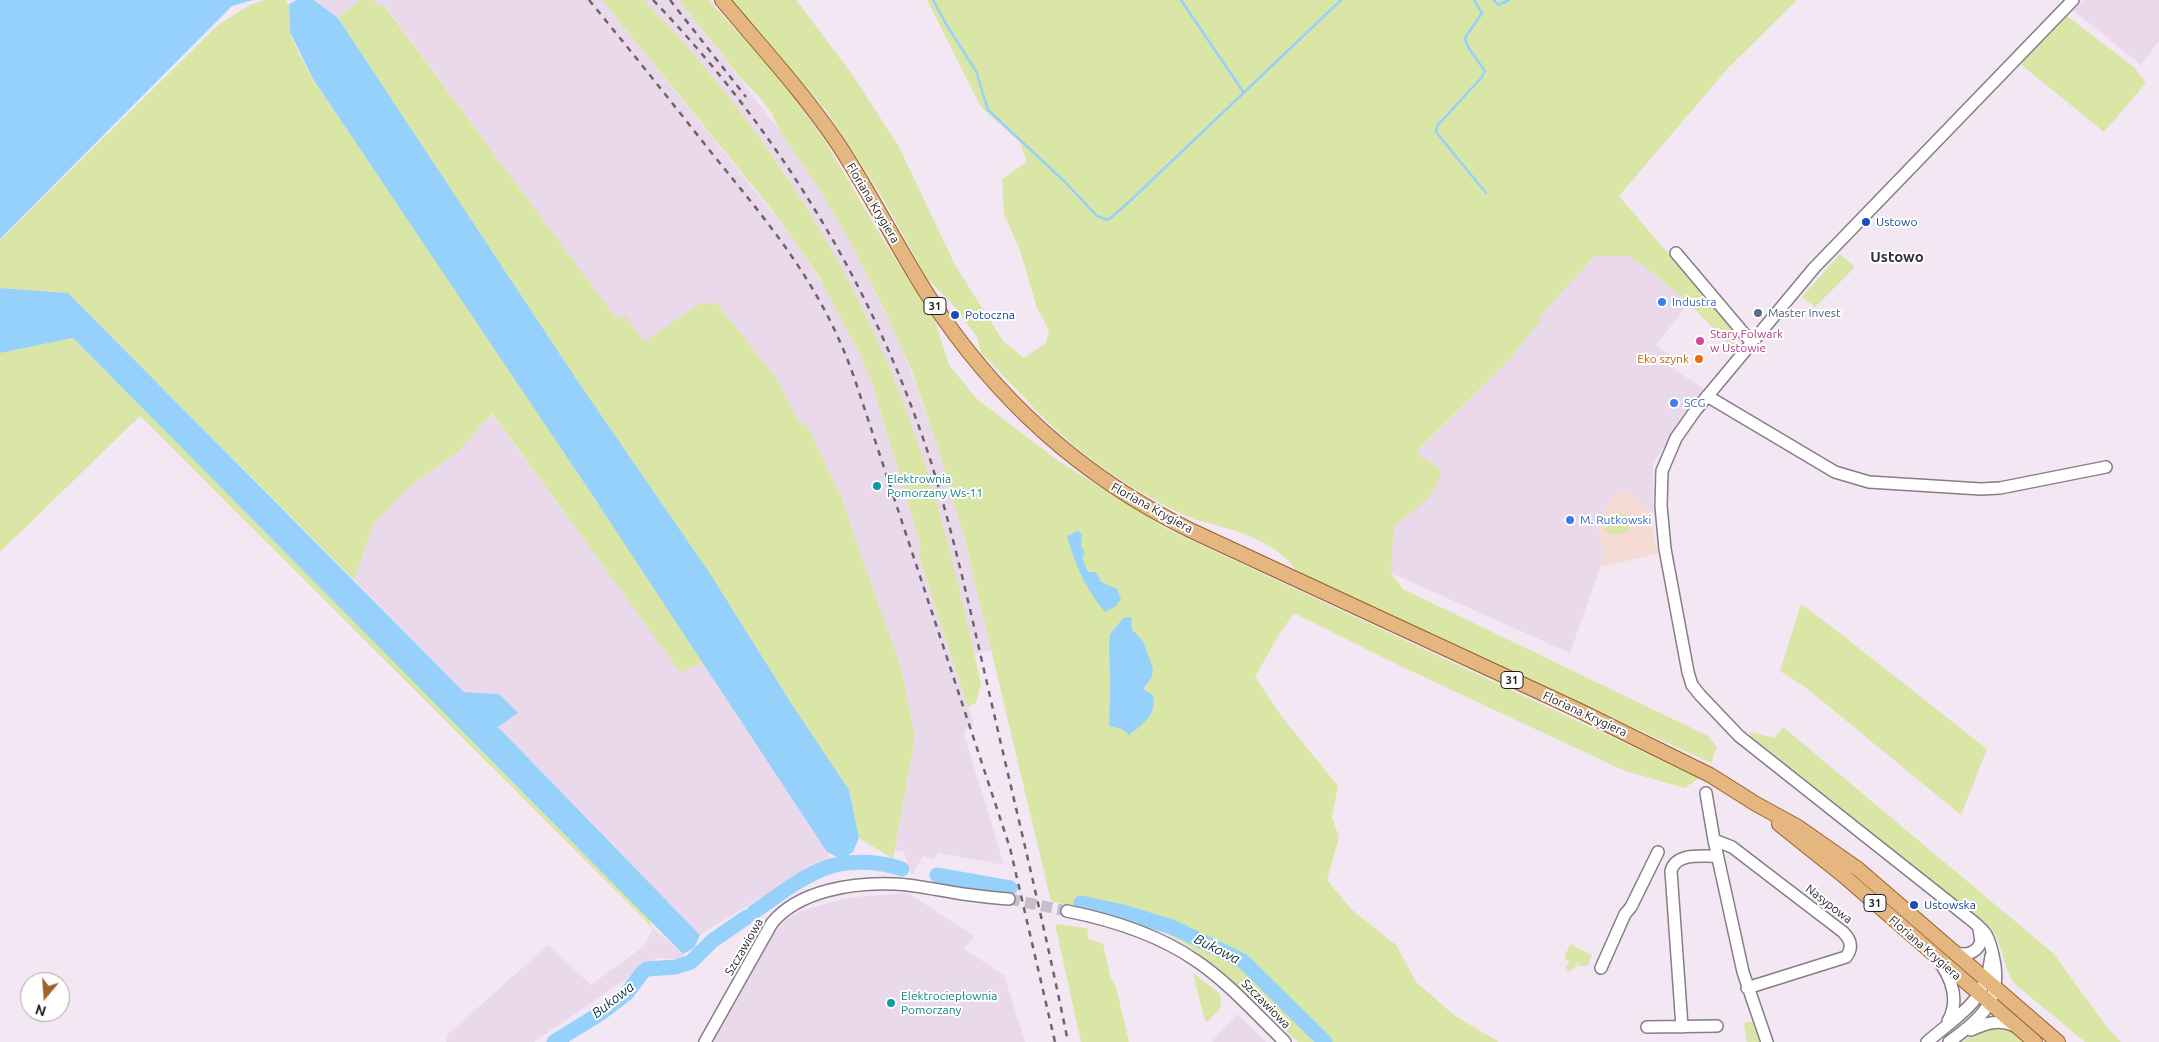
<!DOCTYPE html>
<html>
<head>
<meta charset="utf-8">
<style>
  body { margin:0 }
  #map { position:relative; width:2159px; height:1042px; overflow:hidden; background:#f2e7f3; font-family:Ubuntu,sans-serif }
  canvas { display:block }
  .north { position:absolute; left:20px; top:972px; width:50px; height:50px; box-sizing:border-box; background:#fff; border:1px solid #a6a4a6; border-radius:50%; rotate:198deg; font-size:14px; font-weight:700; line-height:20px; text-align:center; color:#201c20 }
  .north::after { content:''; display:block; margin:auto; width:18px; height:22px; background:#a16328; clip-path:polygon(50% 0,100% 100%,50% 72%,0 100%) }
</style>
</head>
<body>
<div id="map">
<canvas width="2159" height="1042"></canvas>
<div class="north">N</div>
</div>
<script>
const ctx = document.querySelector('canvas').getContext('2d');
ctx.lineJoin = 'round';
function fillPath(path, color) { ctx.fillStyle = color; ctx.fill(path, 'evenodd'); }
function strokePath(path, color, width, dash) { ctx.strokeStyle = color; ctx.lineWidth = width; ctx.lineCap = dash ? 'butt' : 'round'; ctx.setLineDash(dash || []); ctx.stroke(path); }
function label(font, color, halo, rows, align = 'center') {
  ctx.font = font + ' Ubuntu,sans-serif'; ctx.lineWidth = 4; ctx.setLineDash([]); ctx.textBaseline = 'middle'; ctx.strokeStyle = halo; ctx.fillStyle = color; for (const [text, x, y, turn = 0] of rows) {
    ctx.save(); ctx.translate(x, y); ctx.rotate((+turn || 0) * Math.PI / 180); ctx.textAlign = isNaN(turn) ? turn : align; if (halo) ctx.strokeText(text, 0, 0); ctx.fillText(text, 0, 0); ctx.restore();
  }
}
fillPath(new Path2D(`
  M1626 490 1653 514V528L1657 548 1660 553 1601 567 1605 553 1595 521 1619 491Z`), '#f4dbd3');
fillPath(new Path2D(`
  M314 0H360L338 18Z
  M374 0H602L794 240 830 296 863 360 873 386 919 540 921 552 918 554 974 725 967 728 964 734 1004 865 939 853 933 860 923 856 912 875 904 852 895 850 914 744V733L903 675 840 494 808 427 798 420 775 376 716 303 699 304 644 343 626 318 616 319 384 4 379 7Z
  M644 0H679L779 130 819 189 853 247 899 341 935 438 964 536 991 650 974 654 938 508 918 443 881 349 835 257 783 170 743 115 699 60Z
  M2084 0H2159V41L2141 65 2073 10Z
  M1595 256H1628L1641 264 1689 303 1656 345 1672 357 1669 366 1703 388 1653 463V514L1626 490 1619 491 1595 521 1605 553 1570 653 1391 573 1394 527 1429 496 1441 470 1416 453 1509 360 1541 319 1538 318Z
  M491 413 681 672 703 662 827 852 830 861 800 873 700 935 498 727 518 713 499 694 465 692 354 580 374 524 409 487 459 451Z
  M908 893 974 936 964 949 1004 975 1025 1042H712L764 950 778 928 787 919 801 911 832 902 855 897Z
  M653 928 683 954 682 959 656 958 534 1042H446L447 1035 548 945 591 985 644 946Z
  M1237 1014 1266 1042H1213V1040Z`), '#ead9eb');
fillPath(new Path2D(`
  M265 0H286C292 8 288 21 290 31 292 41 310 74 316 84 446 275 575 468 703 662L681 673 492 413 459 451 409 487 374 524 354 580 68 293 0 288V240L218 25 250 5Z
  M360 0H374L379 7 383 4 616 318 624 316 627 318 644 342 699 304 716 303 775 376 798 420 808 427 840 494 897 657 903 675 914 733V744L893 859 859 838 849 790 793 706 711 575 579 383 338 18Z
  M602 0H644C766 126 862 277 918 443 945 522 963 603 981 684L976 703 968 707 918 554 921 552 919 540 873 386 863 360 819 277 794 240 768 205Z
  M679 0H708L775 72 822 136 882 238 935 321 949 365 977 399 1057 460 1167 529 1699 778 1685 788 1625 771 1394 663 1294 613 1280 633 1255 677 1282 717 1338 786 1332 817 1339 837 1327 880 1351 909 1396 945 1416 982 1455 1016 1499 1042H1298C1261 1008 1213 957 1169 935 1132 916 1090 910 1051 901L964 536 935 438 912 372 884 309 853 247 819 189 779 130 772 114 760 98 738 75ZM1130 617 1132 629 1143 641 1152 677 1143 689 1129 735 1122 729 1109 726 1110 685 1109 644 1110 633 1123 618Z
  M731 0H796L800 5 851 73 898 145 955 265 1003 341 1024 358 1046 343 1049 330 1037 308 1020 250 1004 214 1002 179 1027 162 1020 142 981 107 927 0H1797L1728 68 1619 196 1730 326 1735 339 1733 348 1689 303 1641 264 1628 256H1595L1539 317 1541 320 1509 360 1416 452 1441 470C1440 495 1411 512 1394 527L1391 573 1403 589 1708 736 1717 747 1711 763 1298 573C1282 548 1253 536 1226 528 1216 525 1206 523 1196 520 1144 498 1094 465 1053 427 1028 403 1006 377 981 353L977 337 954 306 926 277 882 197 826 110Z
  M2067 16 2135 68 2146 83 2104 132 2019 63Z
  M1840 254 1855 267 1815 307 1802 297Z
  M73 338 649 919 653 928 140 416 0 552V353Z
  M1616 510 1624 515 1621 520 1628 526 1627 527 1631 530 1630 531 1615 535 1605 531 1606 523 1613 527 1616 524 1612 520Z
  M1801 604 1837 631 1987 749 1961 815 1805 687 1780 671Z
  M1783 727 2053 953 2106 1026 2121 1042H2085L2017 986C2002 969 2004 944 1989 926L1752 737 1749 732 1775 738Z
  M1055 924 1087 928 1089 939 1103 944 1111 979 1116 987 1129 1042H1081Z
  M1570 944 1592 955 1588 965 1580 966 1577 962 1575 963 1578 966 1569 972 1565 967 1570 962 1564 958Z
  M1193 973 1220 994 1221 1007 1207 1022 1205 1021Z
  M1754 1022 1761 1042H1747L1744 1023Z
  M1997 1026 2010 1030 2023 1042H1962L1977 1032Z`), '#dae6a6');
fillPath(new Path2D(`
  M0 0H253L232 6 0 239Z
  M297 0H314L338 18 579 383 711 575 793 706 849 790 859 838 853 852 845 857H837L827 852 593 496 313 79 290 32 289 4Z
  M0 288 68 293 464 692 499 694 518 713 498 727 700 935 694 948 683 954 73 338 0 353Z
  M1078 531 1082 534 1081 546 1085 553 1082 558 1088 572H1096L1101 582 1117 589 1121 599 1116 606 1105 612C1085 588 1076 567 1067 536Z
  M1131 617 1132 629 1143 641 1153 668 1152 677 1143 689 1153 695C1157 715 1143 724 1129 735L1122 729 1109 726 1110 685 1109 644 1110 634 1123 618Z`), '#96d1fb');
strokePath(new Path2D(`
  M933 0 946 24 976 71 988 110 1065 182 1097 216 1108 220 1130 201 1341 0
  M1181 0 1244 93
  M1474 0 1482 13 1465 38 1468 47 1485 71 1482 77 1437 126 1436 132 1486 193
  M1494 0 1498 5 1509 0`), '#96d1fb', 2.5);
strokePath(new Path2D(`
  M842 847 846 864`), '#96d1fb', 9);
strokePath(new Path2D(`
  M937 875 1010 888
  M1081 903 1119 911 1172 927 1243 961 1325 1042
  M754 912C776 897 798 879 823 869 846 859 879 861 902 869
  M554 1042 601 1013 627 993 642 973 647 969 676 967 691 962 712 941 747 917`), '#96d1fb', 15);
strokePath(new Path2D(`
  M1009 899 1067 911`), '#c8bec9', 11, [11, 5.5]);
const minor = new Path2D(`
  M1676 253 1752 343
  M1707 396 1835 472 1869 482 1981 489 2000 488 2106 467
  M1706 793 1714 840 1743 972 1767 1042
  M1714 840 1732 847 1843 932C1851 940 1853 948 1846 957L1747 988
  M1067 911C1112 920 1157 934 1195 960 1228 982 1256 1014 1285 1042
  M1954 952C1965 956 1976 954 1981 942L1979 929
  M1941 964C1953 982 1959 1002 1948 1021
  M1601 968 1625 914 1631 907 1658 852
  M1647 1027 1717 1026
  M1682 1027 1671 871C1676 852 1702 857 1717 856
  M1971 1030C1986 1023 1999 1019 2015 1026
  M705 1042 772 923C799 890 855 882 895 884 918 885 941 891 963 894 978 896 993 898 1009 899
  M1927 1042C1959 1014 1986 1003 1991 956
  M1949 1042C1982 1018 2004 999 1993 955 1991 948 1990 940 1985 933 1977 923 1965 916 1955 907L1739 736 1700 695 1692 685 1688 672 1665 549 1661 506 1662 471 1676 438 1695 411 1814 268 2073 0`);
const major = new Path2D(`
  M722 0C761 47 804 93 838 144 871 194 897 247 929 297 996 399 1080 476 1190 530L1578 710 1710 775 1756 804 1798 827 1858 869 2058 1042
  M1779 824 1844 876 2035 1042`);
strokePath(minor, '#877d88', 14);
strokePath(major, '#966027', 16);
strokePath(minor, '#fff', 11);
strokePath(major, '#e6b680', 14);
strokePath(new Path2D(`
  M589 0C630 50 670 100 710 151 771 226 823 287 855 380L1010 848 1055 1042
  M653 0C779 131 875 289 931 462 957 546 975 632 995 718 1020 826 1046 933 1068 1042
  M670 0 746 97`), '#6a646b', 2.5, [6, 6]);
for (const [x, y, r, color] of [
  [1866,222,5,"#1a4fb4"],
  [1662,302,5,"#3f7fe0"],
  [1758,313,5,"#5c6f8a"],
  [955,315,5,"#1a4fb4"],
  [1700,341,5,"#d1479c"],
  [1699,359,5,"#e8710a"],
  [1674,403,5,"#3f7fe0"],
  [877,486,5,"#0f9aa8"],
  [1570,520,5,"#3f7fe0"],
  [1914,905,5,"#1a4fb4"],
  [891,1003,5,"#0f9aa8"]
]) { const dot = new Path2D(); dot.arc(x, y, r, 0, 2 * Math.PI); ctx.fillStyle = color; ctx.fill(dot); strokePath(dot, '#fff', 2); }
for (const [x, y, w] of [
  [935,306,22],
  [1512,680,22],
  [1875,903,22]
]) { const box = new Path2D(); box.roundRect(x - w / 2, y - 8.5, w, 17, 4); ctx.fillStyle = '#fff'; ctx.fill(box); strokePath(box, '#201c20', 1); }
label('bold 11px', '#201c20', null, [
  ["31",935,306],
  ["31",1512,680],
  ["31",1875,903]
]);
label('12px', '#201c20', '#fff', [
  ["Floriana Krygiera",873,203,59],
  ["Floriana Krygiera",1152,508,29],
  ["Floriana Krygiera",1585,714,25],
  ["Nasypowa",1829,904,38],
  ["Szczawiowa",744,947,-60],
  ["Floriana Krygiera",1925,948,41],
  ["Szczawiowa",1266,1004,45]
]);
label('12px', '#164399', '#fff', [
  ["Ustowo",1876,222],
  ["Potoczna",965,315],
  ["Ustowska",1924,905]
], 'left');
label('12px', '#366cbe', '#fff', [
  ["Industra",1672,302],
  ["SCG",1684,403],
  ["M. Rutkowski",1580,520]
], 'left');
label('12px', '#4e5e75', '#fff', [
  ["Master Invest",1768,313]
], 'left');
label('12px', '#b23c85', '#fff', [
  ["Stary Folwark",1710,334],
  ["w Ustowie",1710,348]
], 'left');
label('12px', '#c56008', '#fff', [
  ["Eko szynk",1689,359]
], 'right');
label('12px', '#0d838f', '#fff', [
  ["Elektrownia",887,479],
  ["Pomorzany Ws-11",887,493],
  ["Elektrociepłownia",901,996],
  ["Pomorzany",901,1010]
], 'left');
label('italic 14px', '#14354b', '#fff', [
  ["Bukowa",1217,949,27],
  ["Bukowa",613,1000,-38]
]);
label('bold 15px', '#362e37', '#fff', [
  ["Ustowo",1897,257]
]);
</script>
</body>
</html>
